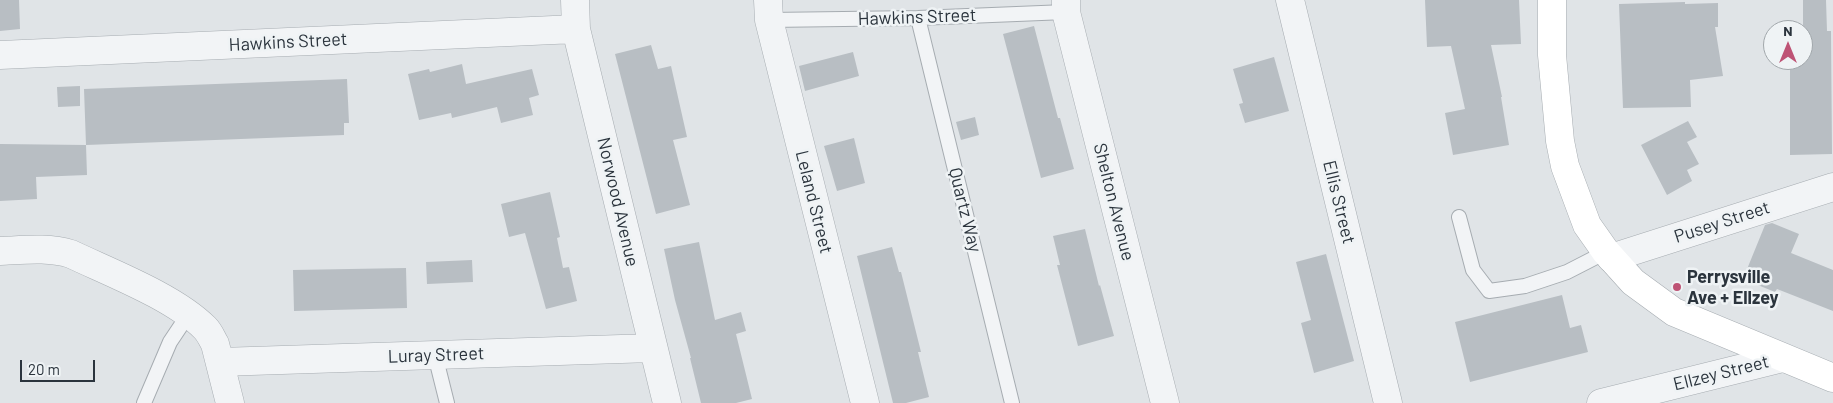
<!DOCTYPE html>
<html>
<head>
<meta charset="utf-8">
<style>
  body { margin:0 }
  #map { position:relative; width:1833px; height:403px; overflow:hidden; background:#e0e4e7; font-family:Barlow,sans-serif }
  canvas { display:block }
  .north { position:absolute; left:1763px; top:20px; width:50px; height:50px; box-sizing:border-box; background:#eff3f5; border:1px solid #a1a7ab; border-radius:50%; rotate:0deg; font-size:14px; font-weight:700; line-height:20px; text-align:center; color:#2b343d }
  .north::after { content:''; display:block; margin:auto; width:18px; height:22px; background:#be5375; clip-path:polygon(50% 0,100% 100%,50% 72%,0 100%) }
  .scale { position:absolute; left:20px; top:360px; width:75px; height:22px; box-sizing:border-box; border:2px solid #2b343d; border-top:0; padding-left:6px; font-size:15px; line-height:18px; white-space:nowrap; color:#2b343d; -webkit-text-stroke:4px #eff3f5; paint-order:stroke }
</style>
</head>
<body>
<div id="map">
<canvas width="1833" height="403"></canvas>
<div class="north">N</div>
<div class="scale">20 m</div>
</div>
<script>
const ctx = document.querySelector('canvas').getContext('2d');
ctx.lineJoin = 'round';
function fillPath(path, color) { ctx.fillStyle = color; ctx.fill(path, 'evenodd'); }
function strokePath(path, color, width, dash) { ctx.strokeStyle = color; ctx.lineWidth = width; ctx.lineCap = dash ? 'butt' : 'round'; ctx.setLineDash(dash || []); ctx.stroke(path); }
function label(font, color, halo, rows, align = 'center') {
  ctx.font = font + ' Barlow,sans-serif'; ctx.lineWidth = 5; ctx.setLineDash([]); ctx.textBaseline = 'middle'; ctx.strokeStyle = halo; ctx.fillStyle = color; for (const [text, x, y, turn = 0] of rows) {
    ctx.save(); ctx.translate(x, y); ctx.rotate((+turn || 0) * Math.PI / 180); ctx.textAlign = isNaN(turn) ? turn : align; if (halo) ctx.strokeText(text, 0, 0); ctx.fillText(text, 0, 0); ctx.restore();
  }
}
fillPath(new Path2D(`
  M0 0H19L20 29 0 31Z
  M1425 0H1519L1521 44 1491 45 1502 97H1501L1509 145 1453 155 1445 113 1465 109 1451 46 1427 47Z
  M1803 0H1826L1827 31H1831L1832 154 1790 155V60H1803Z
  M1685 2V4L1718 3V27H1715L1723 76 1690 80 1691 107 1623 108 1619 4Z
  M1034 26 1058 118H1060L1074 169 1041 178 1003 34Z
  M651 45 658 69 671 66 687 137 673 140 690 205 656 214 615 54Z
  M853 52 859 76 805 91 799 66Z
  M1274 57 1289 111 1245 123 1239 104 1243 103 1233 69Z
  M462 64 466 84 532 69 539 95 529 98 533 115 501 123 497 107 452 118 451 113 419 120 408 74 429 69 430 72Z
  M347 79 349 123H344V135L86 145 84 89Z
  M80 86V106L58 107 57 87Z
  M975 117 979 135 961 140 956 122Z
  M1688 121 1697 137 1687 142 1699 164 1687 170 1692 181 1667 195 1641 145Z
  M854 138 865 183 837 191 824 146Z
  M0 144 86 145 87 175 36 177 37 199 0 201Z
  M550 192 560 237 557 238 563 268 569 267 577 301 546 309 525 233 509 237 501 204Z
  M1772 223 1799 234 1791 253 1833 270V311L1777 289 1775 292 1743 279 1765 225Z
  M1085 229 1099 286 1100 285 1114 336 1078 346 1057 265H1060L1053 236Z
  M699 242 715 320 741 312 746 331 736 334 752 399 736 403H701L690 358H691L675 300 664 249Z
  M892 247 899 272H901L921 352H918L929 397 906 403H893L857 256Z
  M1326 254 1354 361 1314 373 1301 323 1311 320 1296 262Z
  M472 260 473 282 427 284 426 262Z
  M406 268 407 308 294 311 293 270Z
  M1562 295 1570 328 1581 325 1588 352 1470 382 1455 322Z`), '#b8bec3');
const lane = new Path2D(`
  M918 18 1012 403
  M769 20 918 18 1066 12
  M1459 217 1473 270 1489 291 1525 286 1567 272 1606 252
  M435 355 447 403
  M144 403 170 342 188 315`);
const street = new Path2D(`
  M575 0 576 29 667 403
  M768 0 769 20 865 403
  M1066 0V12L1165 403
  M1290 0 1388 403
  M0 55 576 29
  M0 251C24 250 48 247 71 254 111 273 174 297 205 328 210 333 212 339 215 344L230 403
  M1611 258 1833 187
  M220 362 652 348
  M1601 403 1783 358`);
const secondary = new Path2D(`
  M1552 0V55L1560 141 1565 166 1587 225 1606 252 1633 282 1674 312 1833 378`);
strokePath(lane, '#a6acb1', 16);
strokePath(street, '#a6acb1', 29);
strokePath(secondary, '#a6acb1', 29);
strokePath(lane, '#f2f4f6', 14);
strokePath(street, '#f2f4f6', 28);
strokePath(secondary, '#fff', 28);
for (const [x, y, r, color] of [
  [1677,287,5,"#be5375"]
]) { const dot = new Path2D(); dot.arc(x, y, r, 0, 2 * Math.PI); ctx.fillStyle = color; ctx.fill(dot); strokePath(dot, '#eff3f5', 2); }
label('18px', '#2b343d', '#eff3f5', [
  ["Hawkins Street",917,17,-2],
  ["Hawkins Street",288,42,-3],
  ["Norwood Avenue",618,202,77],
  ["Leland Street",814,202,76],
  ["Shelton Avenue",1114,202,76],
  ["Ellis Street",1339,202,76],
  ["Quartz Way",965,210,76],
  ["Pusey Street",1722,222,-18],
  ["Luray Street",436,355,-2],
  ["Ellzey Street",1721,373,-14]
]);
label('bold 18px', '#2b343d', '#eff3f5', [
  ["Perrysville",1687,277],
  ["Ave + Ellzey",1687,298]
], 'left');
</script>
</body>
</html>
